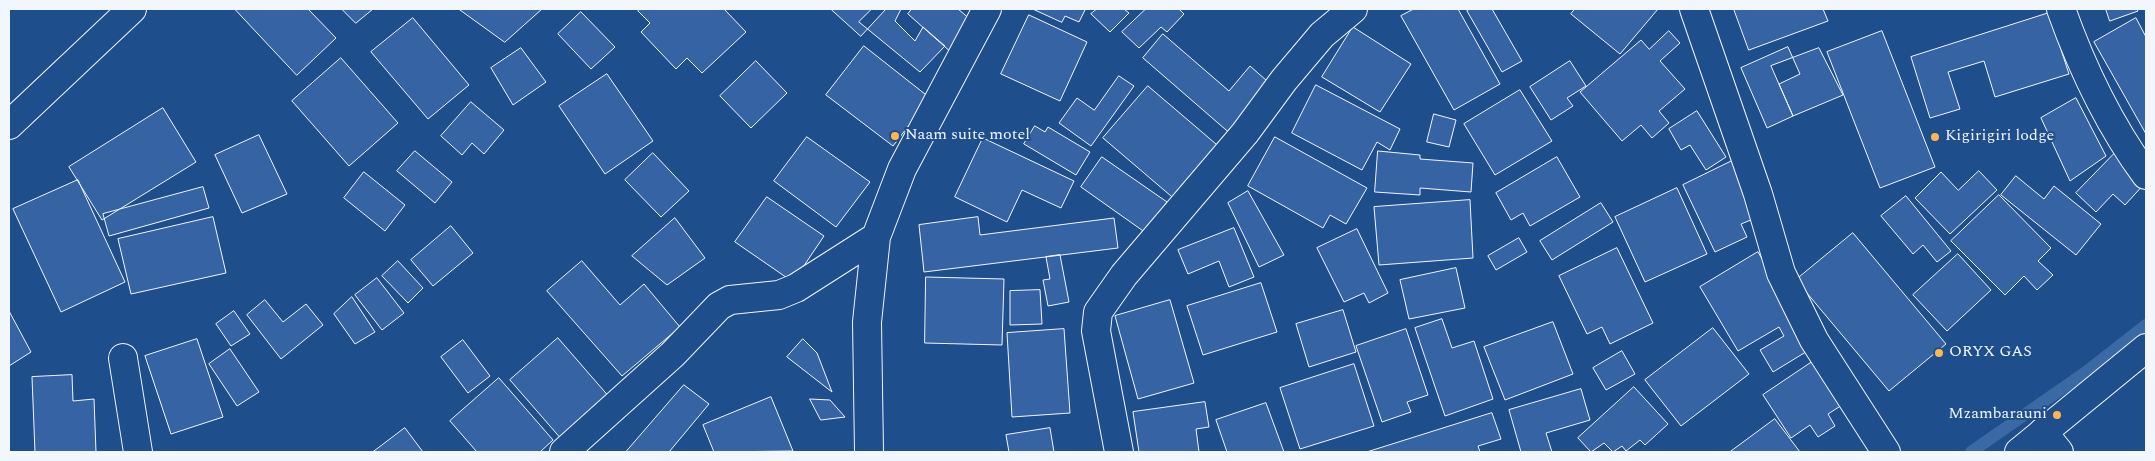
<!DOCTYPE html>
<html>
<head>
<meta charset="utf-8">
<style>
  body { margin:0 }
  #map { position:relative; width:2155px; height:461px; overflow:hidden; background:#1f4e8c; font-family:Spectral,serif }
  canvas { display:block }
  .frame { position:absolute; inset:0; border:10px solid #f2f6ff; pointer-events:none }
</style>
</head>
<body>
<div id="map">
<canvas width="2155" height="461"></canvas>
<div class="frame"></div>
</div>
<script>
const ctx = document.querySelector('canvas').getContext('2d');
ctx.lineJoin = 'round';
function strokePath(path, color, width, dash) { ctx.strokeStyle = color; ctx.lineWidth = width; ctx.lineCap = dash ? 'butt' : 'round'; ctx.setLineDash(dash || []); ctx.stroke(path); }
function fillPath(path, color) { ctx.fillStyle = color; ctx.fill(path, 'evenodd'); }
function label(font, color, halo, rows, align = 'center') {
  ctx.font = font + ' Spectral,serif'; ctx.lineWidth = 4; ctx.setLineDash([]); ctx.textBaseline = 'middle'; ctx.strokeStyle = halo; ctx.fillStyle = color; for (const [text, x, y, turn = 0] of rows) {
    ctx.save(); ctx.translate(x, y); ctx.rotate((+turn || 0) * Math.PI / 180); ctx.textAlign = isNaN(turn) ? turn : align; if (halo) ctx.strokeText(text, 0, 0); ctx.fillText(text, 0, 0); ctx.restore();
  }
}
strokePath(new Path2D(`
  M1971 452 2086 372 2146 325`), '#3b69a3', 12);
const building = new Path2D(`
  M235 9H308L336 38 297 75Z
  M342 9H373L356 23Z
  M459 9H542L505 42Z
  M640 9H724L746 32 702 73 687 58 676 69 641 32 650 23 638 11Z
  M831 9H886L861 36Z
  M872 9H901L895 21 915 41 923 27 945 46 920 72 859 22Z
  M912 9H958L978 26 953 54 908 14Z
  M1033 9H1082L1085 10 1079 22 1065 16 1062 22Z
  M1097 9H1124L1129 13 1110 32 1091 14Z
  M1146 9H1179L1184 14 1167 32 1161 27 1139 48 1122 32Z
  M1414 9H1458L1500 84 1454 110 1401 16Z
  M1470 9H1492L1522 61 1502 72 1467 11Z
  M1575 9H1658L1620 54 1571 14Z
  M1734 9H1823L1828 21 1749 50Z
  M2106 9H2137L2138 11 2110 21Z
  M581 12 615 47 591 69 558 34Z
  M2049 13 2069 74 1995 97 1984 61 1948 72 1960 109 1930 118 1911 57Z
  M1029 15 1087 42 1060 101 1001 74Z
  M413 18 469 85 428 119 371 52Z
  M2136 18 2146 37V134L2094 42Z
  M1353 27 1411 64 1380 112 1322 77Z
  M1669 31 1680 43 1660 61 1685 89 1659 111 1669 123 1652 138 1641 125 1622 141 1580 92 1641 40 1649 49Z
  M1882 31 1935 167 1880 188 1827 52Z
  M1163 34 1229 91 1250 66 1275 88 1233 136 1143 58Z
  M864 46 930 98 893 146 826 95Z
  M1788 47 1800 74 1779 84 1793 116 1767 128 1741 68Z
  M521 48 546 82 513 105 491 68Z
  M1819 48 1843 95 1793 116 1771 66Z
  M341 58 398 123 349 166 292 101Z
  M756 61 787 93 751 128 720 96Z
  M1570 61 1586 86 1567 98 1573 106 1551 120 1530 87Z
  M607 74 653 141 605 174 559 106Z
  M1119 76 1134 86 1091 146 1059 123 1077 98 1094 110Z
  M1316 85 1400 129 1390 150 1377 142 1362 170 1292 133Z
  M1148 86 1223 150 1178 202 1103 138Z
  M1520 90 1552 141 1495 175 1464 124Z
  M2076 98 2106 156 2070 181 2041 118Z
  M471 102 504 130 484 154 472 143 462 155 441 136Z
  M163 108 196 162 102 220 69 167Z
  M1697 111 1726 157 1706 170 1690 145 1681 150 1669 129Z
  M1434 114 1456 120 1449 147 1427 142Z
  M1035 126 1045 132 1048 127 1090 152 1076 175 1024 144Z
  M259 135 287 194 242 213 215 155Z
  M807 137 870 182 836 227 774 181Z
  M1275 137 1367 188 1346 224 1330 215 1323 228 1248 186Z
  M983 138 1074 181 1061 208 1022 190 1007 222 955 197Z
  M415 151 452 182 435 203 397 171Z
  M1378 151 1420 155V159L1473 163 1471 192 1420 188V195L1375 192Z
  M653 153 689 191 661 217 625 180Z
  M2115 153 2146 182 2125 205 2113 194 2096 212 2076 193Z
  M1102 157 1167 202 1146 233 1081 187Z
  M1557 157 1580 197 1530 226 1523 213 1511 220 1496 193Z
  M1732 161 1758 217 1741 224 1747 237 1715 252 1683 185Z
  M1979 171 1997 190 1950 234 1915 198 1941 172 1958 190Z
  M364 172 405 205 385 231 344 198Z
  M2016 176 2044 199 2054 186 2101 224 2076 255 2001 195Z
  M78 180 125 282 61 312 13 209Z
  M203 187 209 208 109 236 103 214Z
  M1677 188 1707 254 1645 282 1615 217Z
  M1248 191 1284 255 1259 267 1228 203Z
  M1999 195 2051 248 2038 261 2053 275 2037 290 2024 276 2005 295 1951 241Z
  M1906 196 1951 251 1937 262 1923 245 1913 254 1881 216Z
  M767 197 824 236 793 282 735 242Z
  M1470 200 1473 258 1379 265 1374 207Z
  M1601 203 1613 222 1552 260 1540 241Z
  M213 217 226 273 131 294 118 239Z
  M978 217 980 235 1114 218 1118 248 924 272 919 225Z
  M675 218 705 258 667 285 632 256Z
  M451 226 473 253 433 286 411 260Z
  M1234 228 1254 277 1229 287 1219 261 1188 274 1178 250Z
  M1357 229 1388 293 1369 303 1364 293 1344 302 1317 248Z
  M1853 233 1946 344 1889 391 1796 280Z
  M1519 238 1527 252 1496 270 1488 256Z
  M1617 248 1653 323 1610 344 1602 327 1587 334 1559 276Z
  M1758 252 1814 347 1773 372 1760 350 1784 336 1779 327 1738 351 1700 287Z
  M1958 254 1991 290 1947 331 1913 295Z
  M1060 255 1069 302 1048 306 1043 280 1050 279 1046 257Z
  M398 261 423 288 408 303 382 276Z
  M582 261 620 305 644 284 680 327 622 376 547 291Z
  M1456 268 1465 308 1409 319 1400 280Z
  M926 277 1004 279 1002 345 925 343Z
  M377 278 404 313 382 330 355 295Z
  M1261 283 1277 332 1203 355 1187 306Z
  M1040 290 1042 324 1010 325V291Z
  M352 297 375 332 355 344 334 314Z
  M265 300 283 322 306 304 323 325 281 359 247 315Z
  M1170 300 1194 383 1138 399 1115 316Z
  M1343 310 1356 352 1309 367 1296 324Z
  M9 311 31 352 9 366Z
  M234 311 250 334 231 346 216 324Z
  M1442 319 1452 348 1474 341 1493 399 1445 416 1415 328Z
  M1553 322 1573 374 1505 400 1484 347Z
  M1713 328 1749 374 1681 426 1645 380Z
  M1064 329 1070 413 1012 417 1007 333Z
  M1406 329 1428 395 1407 402 1411 412 1382 422 1356 346Z
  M558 338 611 399 563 441 510 380Z
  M197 339 223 417 171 434 145 356Z
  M803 339 817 353 832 392 787 357Z
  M463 340 490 376 468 393 441 357Z
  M230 349 259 392 237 406 209 364Z
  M1622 351 1635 374 1606 390 1593 368Z
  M1821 356 1850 400 1828 414 1835 426 1818 437 1810 425 1791 438 1763 395Z
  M1354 364 1374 426 1300 449 1280 388Z
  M72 375 73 401 94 399 96 452H35L32 377Z
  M499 378 553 440 540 452H477L450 421Z
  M684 385 709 404 669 452H626Z
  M1634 387 1668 424 1645 445 1640 440 1626 451 1622 446 1613 452 1604 443 1591 452 1578 438Z
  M1581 389 1590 420 1546 433 1552 452H1521L1509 410Z
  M771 397 793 451 714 452 703 425Z
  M810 399 830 400 845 417 821 420Z
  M1205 402 1209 427 1196 429 1199 452H1139L1133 412Z
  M1266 403 1284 452H1227L1216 420Z
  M1492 413 1501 439 1478 446 1480 452H1367Z
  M1775 419 1800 452H1730Z
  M405 428 423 452H373Z
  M1050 428 1054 452H1009L1006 435Z`);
fillPath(building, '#3563a3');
strokePath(building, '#f2f6ff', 1);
const street = new Path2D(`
  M1694 9 1758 194 1781 273 1814 340 1886 452
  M2061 9C2082 68 2109 125 2146 175
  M9 125 132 9
  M123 358 138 452
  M2043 432 2059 452
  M564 452 673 354 719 306 730 300 779 295 796 288 876 237
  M869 452 867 322 876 237 902 169 987 9
  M1119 452 1096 331 1098 312 1124 275 1245 133 1284 80 1322 35 1353 9`);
const primary = new Path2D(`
  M2019 452 2146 348`);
strokePath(street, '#f2f6ff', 30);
strokePath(primary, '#f2f6ff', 30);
strokePath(street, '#1f4e8c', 28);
strokePath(primary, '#1f4e8c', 28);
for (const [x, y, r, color] of [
  [895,136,5,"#ffb74d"],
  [1935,137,5,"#ffb74d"],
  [1939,353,5,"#ffb74d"],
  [2057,415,5,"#ffb74d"]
]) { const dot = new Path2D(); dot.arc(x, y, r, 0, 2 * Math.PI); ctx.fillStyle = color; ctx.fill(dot); strokePath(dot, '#1f4e8c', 2); }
label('16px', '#f2f6ff', '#1f4e8c', [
  ["Naam suite motel",905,136],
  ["Kigirigiri lodge",1945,137],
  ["ORYX GAS",1949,353],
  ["Mzambarauni",2047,415,"right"]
], 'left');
</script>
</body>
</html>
